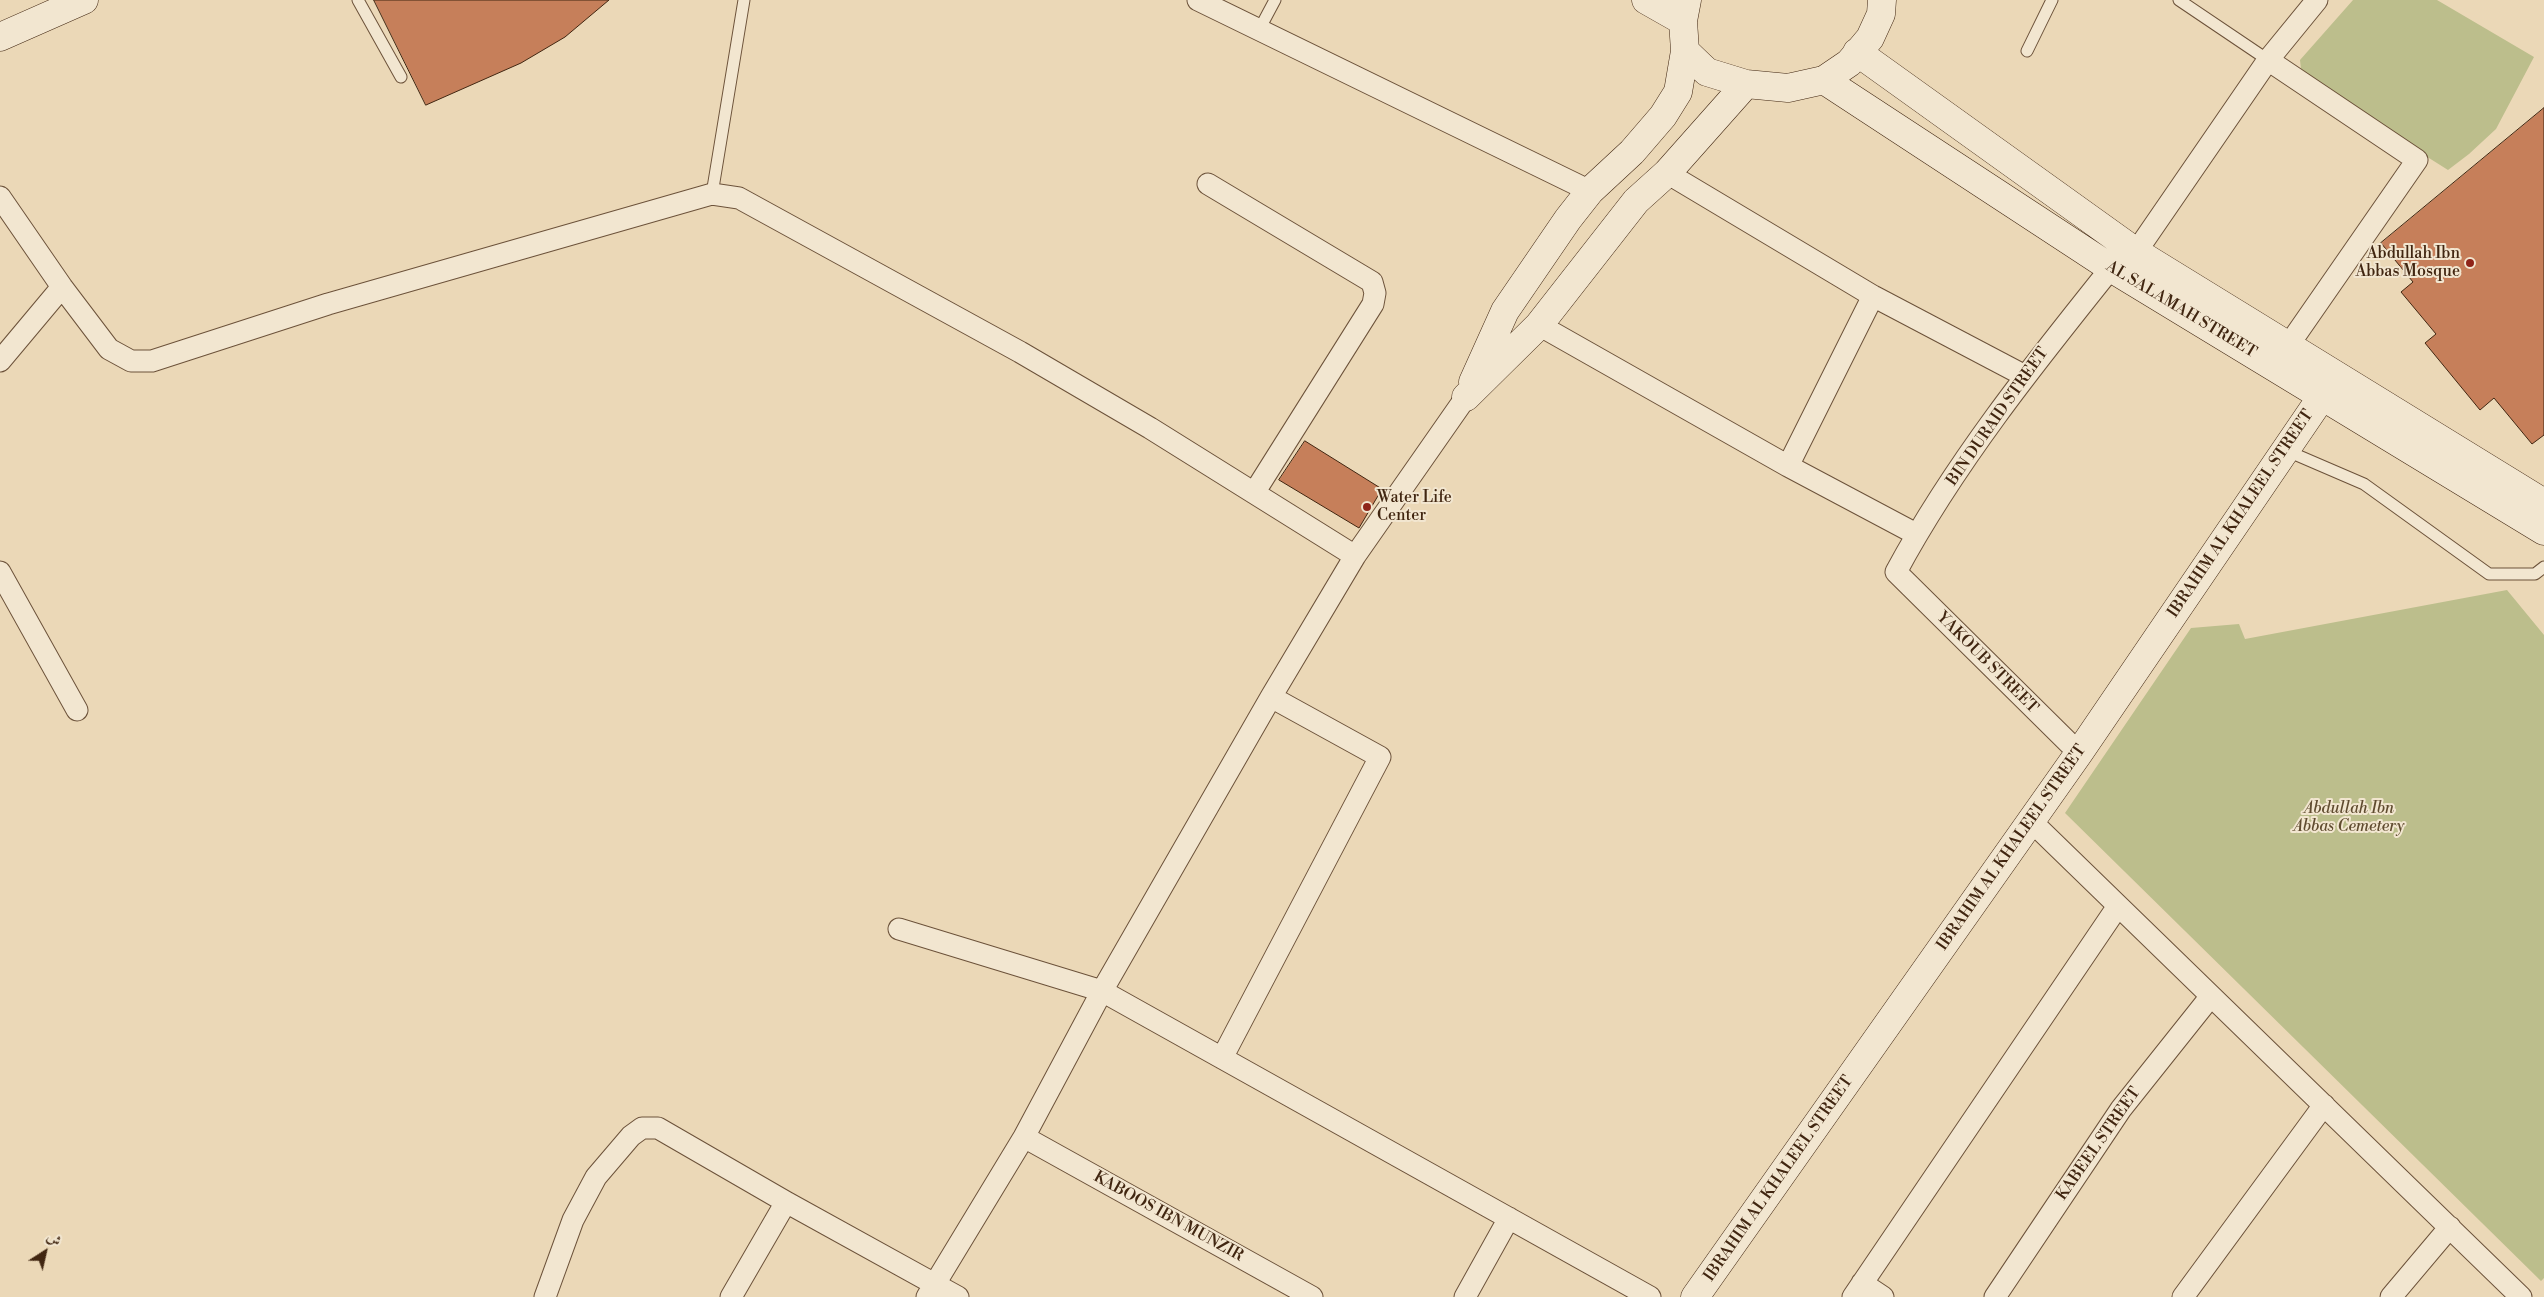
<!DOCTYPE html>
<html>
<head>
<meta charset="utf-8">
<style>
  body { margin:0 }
  #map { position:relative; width:2544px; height:1297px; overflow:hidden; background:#ebd8b7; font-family:"Libre Bodoni",Amiri,serif }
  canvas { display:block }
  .north { position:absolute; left:20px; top:1227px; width:50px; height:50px; -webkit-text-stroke:4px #f2e6d0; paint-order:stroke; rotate:35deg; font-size:14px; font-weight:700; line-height:20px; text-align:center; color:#412611 }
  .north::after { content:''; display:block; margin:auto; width:18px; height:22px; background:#412611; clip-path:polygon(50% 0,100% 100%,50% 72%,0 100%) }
</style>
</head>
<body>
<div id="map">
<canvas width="2544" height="1297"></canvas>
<div class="north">ش</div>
</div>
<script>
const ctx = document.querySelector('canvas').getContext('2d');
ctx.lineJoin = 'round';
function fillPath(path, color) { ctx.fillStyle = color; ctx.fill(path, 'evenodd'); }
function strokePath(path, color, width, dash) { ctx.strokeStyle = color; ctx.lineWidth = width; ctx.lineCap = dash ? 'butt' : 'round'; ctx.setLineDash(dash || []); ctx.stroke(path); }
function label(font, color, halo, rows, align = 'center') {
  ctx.font = font + ' "Libre Bodoni",serif'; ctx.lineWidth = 4; ctx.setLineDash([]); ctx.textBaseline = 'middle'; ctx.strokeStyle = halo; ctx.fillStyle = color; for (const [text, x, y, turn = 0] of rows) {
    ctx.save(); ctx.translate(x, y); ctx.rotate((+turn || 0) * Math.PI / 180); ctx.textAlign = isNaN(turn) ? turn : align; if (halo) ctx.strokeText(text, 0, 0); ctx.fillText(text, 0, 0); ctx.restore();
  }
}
fillPath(new Path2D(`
  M2353 0H2437L2534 57 2496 129 2469 154 2448 170 2302 78 2300 60Z
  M2507 590 2544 635V1278L2541 1281 2065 813 2191 628 2239 624 2245 639Z`), '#bcbe8c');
const building = new Path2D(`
  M374 0H609L565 37 521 63 426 105Z
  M2544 108V435L2532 444 2494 398 2480 410 2425 343 2436 334 2401 292 2413 282 2381 243Z
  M1305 441 1382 489 1359 528 1279 480Z`);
fillPath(building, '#c67f5a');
strokePath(building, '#412611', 1);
const lane = new Path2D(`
  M358 0 401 77
  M2179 0 2268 60
  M1259 30 1275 0
  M2027 51 2052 0
  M712 194 744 0
  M2285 450 2364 484 2489 574H2535L2544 567`);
const street = new Path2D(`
  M1198 0 1590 191
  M2268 60 2417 160 2288 346
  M1667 173 1873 296 2025 376
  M1208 184 1372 282 1375 293 1373 304 1254 493
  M0 197 62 287 109 349 131 361H152L328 304 712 194 739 198 1020 352 1150 428 1355 556
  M2136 252 2268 60 2317 0
  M1539 325 1788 466 1916 534
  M0 361 62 287
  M1788 466 1873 296
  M0 572 77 710
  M2079 753 1896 572C1954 464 2034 364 2111 268
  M2031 821 2521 1297
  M899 929 1102 991 1650 1297
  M1222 1058 1380 757 1271 697
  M1024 1137 1312 1297
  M1862 1283 1883 1297
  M545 1297 573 1220 596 1177 631 1136 642 1128H658L786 1202 958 1297
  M731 1297 786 1202
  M927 1297 1024 1137 1102 991 1271 697 1355 556 1466 397
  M1465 1297 1509 1218
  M1853 1297 2118 906
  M1995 1297 2121 1109 2211 996
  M2183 1297 2324 1105
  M2391 1297 2450 1227`);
const secondary = new Path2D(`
  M1646 0 1683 21
  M1687 0 1683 21 1685 51 1707 72 1746 84 1788 88 1824 80 1849 63 1870 38 1881 14 1882 0
  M0 37 84 0
  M1857 52 2136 252 2544 503
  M1824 80 2111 268 2544 531
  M1473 382 1505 311 1568 219 1590 191 1632 152 1663 116 1678 92 1685 51
  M1466 397 1539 325 1636 201 1667 173 1746 84
  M1695 1297 2079 753 2323 395`);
strokePath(lane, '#6c523a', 13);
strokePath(street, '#6c523a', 23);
strokePath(secondary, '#412611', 29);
strokePath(lane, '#f2e6d0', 11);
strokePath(street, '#f2e6d0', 21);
strokePath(secondary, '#f2e6d0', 28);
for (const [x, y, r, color] of [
  [2470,263,5,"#8f2418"],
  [1367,507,5,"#8f2418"]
]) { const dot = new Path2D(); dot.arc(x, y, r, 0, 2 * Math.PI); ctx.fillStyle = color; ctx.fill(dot); strokePath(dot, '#f2e6d0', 2); }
label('16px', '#412611', '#f2e6d0', [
  ["Abdullah Ibn",2460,254],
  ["Abbas Mosque",2460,272],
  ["Water Life",1377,498,"left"],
  ["Center",1377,516,"left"]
], 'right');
label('16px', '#412611', '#f2e6d0', [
  ["AL SALAMAH STREET",2181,310,31],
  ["BIN DURAID STREET",1998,417,-55],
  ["IBRAHIM AL KHALEEL STREET",2241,514,-56],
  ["YAKOUB STREET",1987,663,45],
  ["IBRAHIM AL KHALEEL STREET",2012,848,-55],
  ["KABEEL STREET",2099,1144,-55],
  ["IBRAHIM AL KHALEEL STREET",1779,1179,-55],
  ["KABOOS IBN MUNZIR",1168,1217,29]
]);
label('italic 16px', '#604c30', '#f2e6d0', [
  ["Abdullah Ibn",2349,809],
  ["Abbas Cemetery",2349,827]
]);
</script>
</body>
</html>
